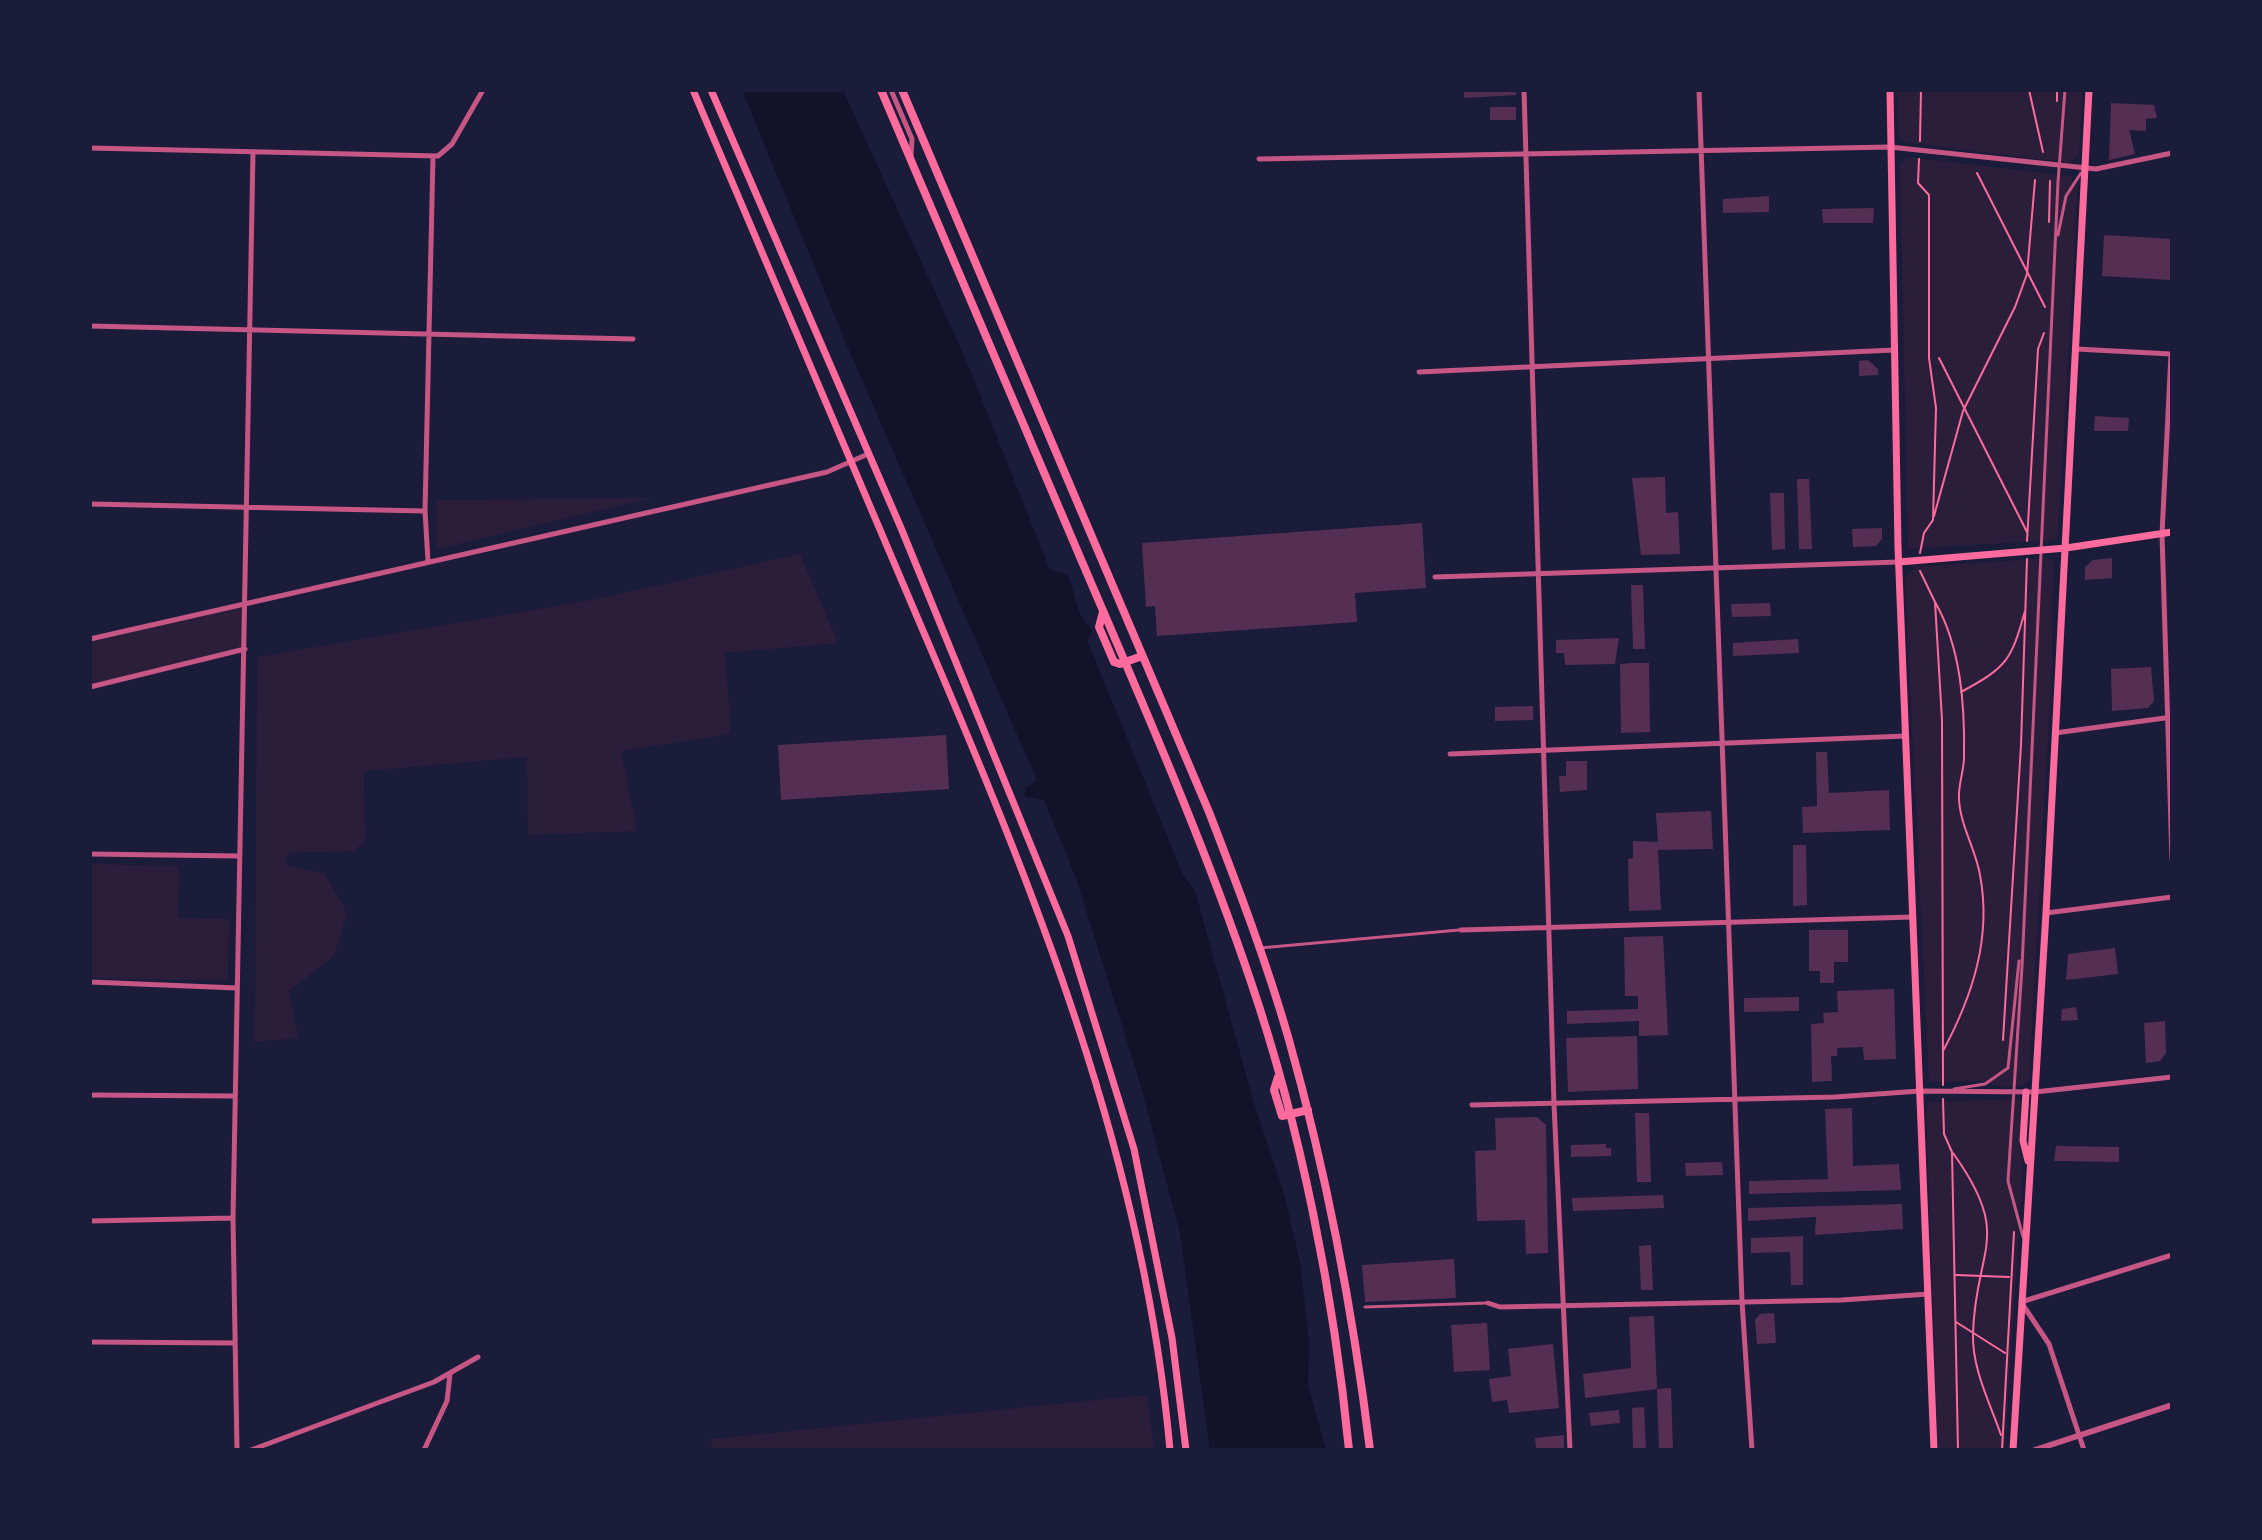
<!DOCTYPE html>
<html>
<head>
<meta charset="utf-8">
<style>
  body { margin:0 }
  #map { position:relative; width:2262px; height:1540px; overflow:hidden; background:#1b1b3a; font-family:Poppins,sans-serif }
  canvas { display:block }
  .frame { position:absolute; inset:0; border:92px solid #1b1b3a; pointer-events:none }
</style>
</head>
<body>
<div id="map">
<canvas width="2262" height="1540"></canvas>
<div class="frame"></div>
</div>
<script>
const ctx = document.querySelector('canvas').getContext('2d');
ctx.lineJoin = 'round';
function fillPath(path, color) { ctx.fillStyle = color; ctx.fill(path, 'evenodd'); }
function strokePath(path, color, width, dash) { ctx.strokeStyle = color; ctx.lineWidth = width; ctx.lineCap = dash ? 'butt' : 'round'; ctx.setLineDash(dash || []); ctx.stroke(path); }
fillPath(new Path2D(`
  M1897 90H2082L2079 155 2069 163 1904 142 1898 136Z
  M1907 157 2070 176 2078 189 2058 535 2054 540 1908 549 1900 165Z
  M651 498 437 549V500Z
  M800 554 838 643 725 653 731 734 621 751 637 831 528 835 527 757 364 771 365 838 355 851 288 853 285 865 325 874 347 913 334 956 289 991 298 1038 255 1042 257 657 597 599Z
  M2049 558 2053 562 2052 664 2029 1079 2022 1086H1998L1980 1081 1929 1082 1905 577 1915 567Z
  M245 603V649L90 687V639Z
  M90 864 179 866 178 918 229 919 228 981 90 978Z
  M2018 1099 2023 1103 2019 1144 2023 1165 2005 1450H1938L1926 1110 1930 1102Z
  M1147 1395 1154 1450H712L711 1439Z`), '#2a1e3b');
fillPath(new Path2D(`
  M742 90H843L966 360 1050 570 1068 574 1079 612 1092 631 1087 640 1183 875 1195 891 1253 1100 1283 1190 1300 1262 1309 1341 1308 1385 1326 1450H1210L1180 1233 1140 1083 1076 878 1044 800 1025 796V789L1037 780 845 341Z`), '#12122b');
fillPath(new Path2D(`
  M1464 90H1516V95L1464 98Z
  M2111 103 2154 105 2157 118 2146 119V131L2129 130 2135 154 2109 160Z
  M1490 107H1516V120H1490Z
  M1769 196V212L1723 213V199Z
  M1874 208 1873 223H1823L1822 209Z
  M2104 235 2172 239 2170 280 2102 276Z
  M1868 360 1878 369V375L1859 376V361Z
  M2095 416 2129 418 2128 431H2094Z
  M1665 477 1666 513 1678 512 1680 554 1641 555 1632 478Z
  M1797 479H1809L1812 549H1799Z
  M1770 493H1784L1785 549 1772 550Z
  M1422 523 1426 588 1355 593 1357 622 1157 636 1155 606 1146 607 1142 543Z
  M1882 528V539L1876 546 1853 547 1852 529Z
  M2112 558V578L2085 580V567L2093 560Z
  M1631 585H1643L1645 649H1633Z
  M1770 603 1771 616 1732 617 1731 604Z
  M1619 638 1615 664 1565 665 1564 653H1556V640Z
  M1798 639 1799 653 1733 656V643Z
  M1633 663H1649L1650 732 1621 733 1620 664Z
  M2151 667 2154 701 2148 708 2112 711 2111 669Z
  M1533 706V720L1495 721V707Z
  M946 735 949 789 781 800 778 745Z
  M1816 752H1827L1829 793 1889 790 1890 830 1803 833 1802 807 1817 806Z
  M1566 761H1587V790L1560 792 1559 776H1566Z
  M1711 811 1713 849 1658 850 1661 910 1629 911 1628 859 1633 858V841L1658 842 1656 813Z
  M1793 845H1806L1807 905 1793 906Z
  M1809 930H1848V962H1834V983H1820V971H1809Z
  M1663 936 1668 1035 1639 1036V1021L1567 1024V1011L1638 1009V996H1625L1624 937Z
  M2115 948 2118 974 2066 980 2068 954Z
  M1894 989 1896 1059 1864 1060 1863 1047 1837 1048V1056H1831L1832 1081 1812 1082 1811 1024 1824 1023 1823 1013 1838 1012 1837 991Z
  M1799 997V1011L1744 1012V998Z
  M2076 1007 2078 1020 2061 1021 2062 1009Z
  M2165 1021 2166 1053 2160 1061 2146 1063 2144 1023Z
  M1637 1036 1638 1089 1568 1092 1566 1038Z
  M1852 1108 1853 1166 1899 1164 1901 1190 1749 1194V1181L1828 1179 1825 1109Z
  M1635 1113H1649L1651 1182H1637Z
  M1537 1117 1546 1125 1548 1253 1526 1254 1525 1220 1477 1221 1475 1151 1496 1150 1495 1118Z
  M1606 1144V1148H1611V1156L1571 1157V1145Z
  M2056 1146 2119 1147V1162L2054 1161Z
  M1722 1162 1723 1175 1686 1176 1685 1163Z
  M1663 1195 1664 1208 1573 1211 1572 1198Z
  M1902 1204 1903 1229 1815 1235 1816 1217 1748 1221V1208Z
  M1803 1236V1285H1791L1790 1252 1751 1253V1238Z
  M1651 1245 1653 1290H1641L1639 1246Z
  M1454 1259 1456 1298 1365 1302 1362 1265Z
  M1774 1313 1776 1343 1757 1344 1755 1320 1760 1314Z
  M1654 1316 1657 1389 1585 1398 1583 1374 1631 1368 1629 1317Z
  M1487 1323 1490 1370 1454 1372 1451 1325Z
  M1553 1344 1559 1408 1509 1413 1507 1400 1492 1402 1489 1379 1511 1376 1508 1349Z
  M1671 1388 1673 1450H1659L1657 1389Z
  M1644 1407 1646 1450H1633L1632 1408Z
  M1619 1410 1620 1423 1591 1426 1589 1413Z
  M1564 1435V1450H1536L1535 1438Z`), '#542f53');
strokePath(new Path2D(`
  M2029 90 2043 152
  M2057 101V90
  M1920 141 1921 90
  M1919 159 1918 183 1929 195V358L1936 408 1933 520 1924 533 1920 553
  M1977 173 2045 307
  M2049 222 2050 181
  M1939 358 2027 532
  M1934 516 1963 411 2015 307 2027 274 2035 180
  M2027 541 2038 349 2044 333
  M1920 571 1935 602 1942 720 1943 1085
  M1935 602C1961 647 1965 706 1964 757 1964 771 1958 785 1959 799 1960 825 1976 850 1980 875 1992 938 1972 997 1943 1051
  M1961 692C2007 667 2011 661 2025 611
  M2003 1040 2021 745 2027 559
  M1943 1099 1944 1134 1952 1152 1958 1450
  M1953 1153C2014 1238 1975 1248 1973 1334 1972 1369 1990 1403 2001 1435
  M1956 1275 2009 1277
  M1956 1322 2005 1353
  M2002 1450 2014 1232`), '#ff6b9d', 2);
strokePath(new Path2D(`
  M2058 235 2066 196 2081 173
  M1260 948 1459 930
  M1954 1089 1985 1084 2008 1068 2019 961
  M2023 1237 2008 1181 2022 967 2058 182 2065 90
  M1365 1307 1488 1303`), '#c65784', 3);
strokePath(new Path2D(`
  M891 90 912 139 911 157
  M1524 90 1554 1104 1570 1450
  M1699 90 1742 1302 1752 1450
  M90 148 438 156 452 144 483 90
  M1259 159 1890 147 2096 169 2172 153
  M90 326 633 339
  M2076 349 2171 354
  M2171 354 2162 534 2172 859
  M1419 372 1894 350
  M90 504 425 511
  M428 561 425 511 433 156
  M1435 577 1899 562
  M90 639 827 472 868 454
  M90 687 245 649
  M2055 733 2172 717
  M1450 754 1906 736
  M90 854 239 856
  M2046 913 2172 897
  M1461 930 1913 917
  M90 982 237 988
  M90 1095 235 1096
  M1472 1105 1835 1097 1920 1091 2035 1092 2172 1077
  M90 1221 233 1218
  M1488 1303 1500 1307 1842 1300 1928 1294
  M90 1342 235 1343
  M237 1450 233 1218 253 152
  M251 1450 434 1382 478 1357
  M424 1450 447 1401 450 1374
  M2084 1450 2049 1344 2021 1302 2172 1255`), '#c65784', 5);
strokePath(new Path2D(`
  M2035 1450 2172 1405`), '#c65784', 6);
strokePath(new Path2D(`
  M693 90C768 266 843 443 918 619 1033 887 1144 1156 1170 1450
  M711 90 901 528 1068 936 1134 1149 1172 1338 1186 1450
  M1890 90 1898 547 1934 1450
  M1899 562 2066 548 2172 532
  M2026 1092 2023 1141 2028 1161
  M2013 1450 2046 913 2089 90`), '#ff6b9d', 7);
strokePath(new Path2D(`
  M881 90C949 248 1016 406 1083 564 1142 702 1203 840 1251 982 1301 1129 1334 1296 1349 1450
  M902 90 1209 812C1238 887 1267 963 1289 1040 1327 1175 1353 1312 1370 1450
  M1103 612 1099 627 1114 662 1120 664 1142 656
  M1278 1077 1274 1090 1282 1116 1308 1110`), '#ff6b9d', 8);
</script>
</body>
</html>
